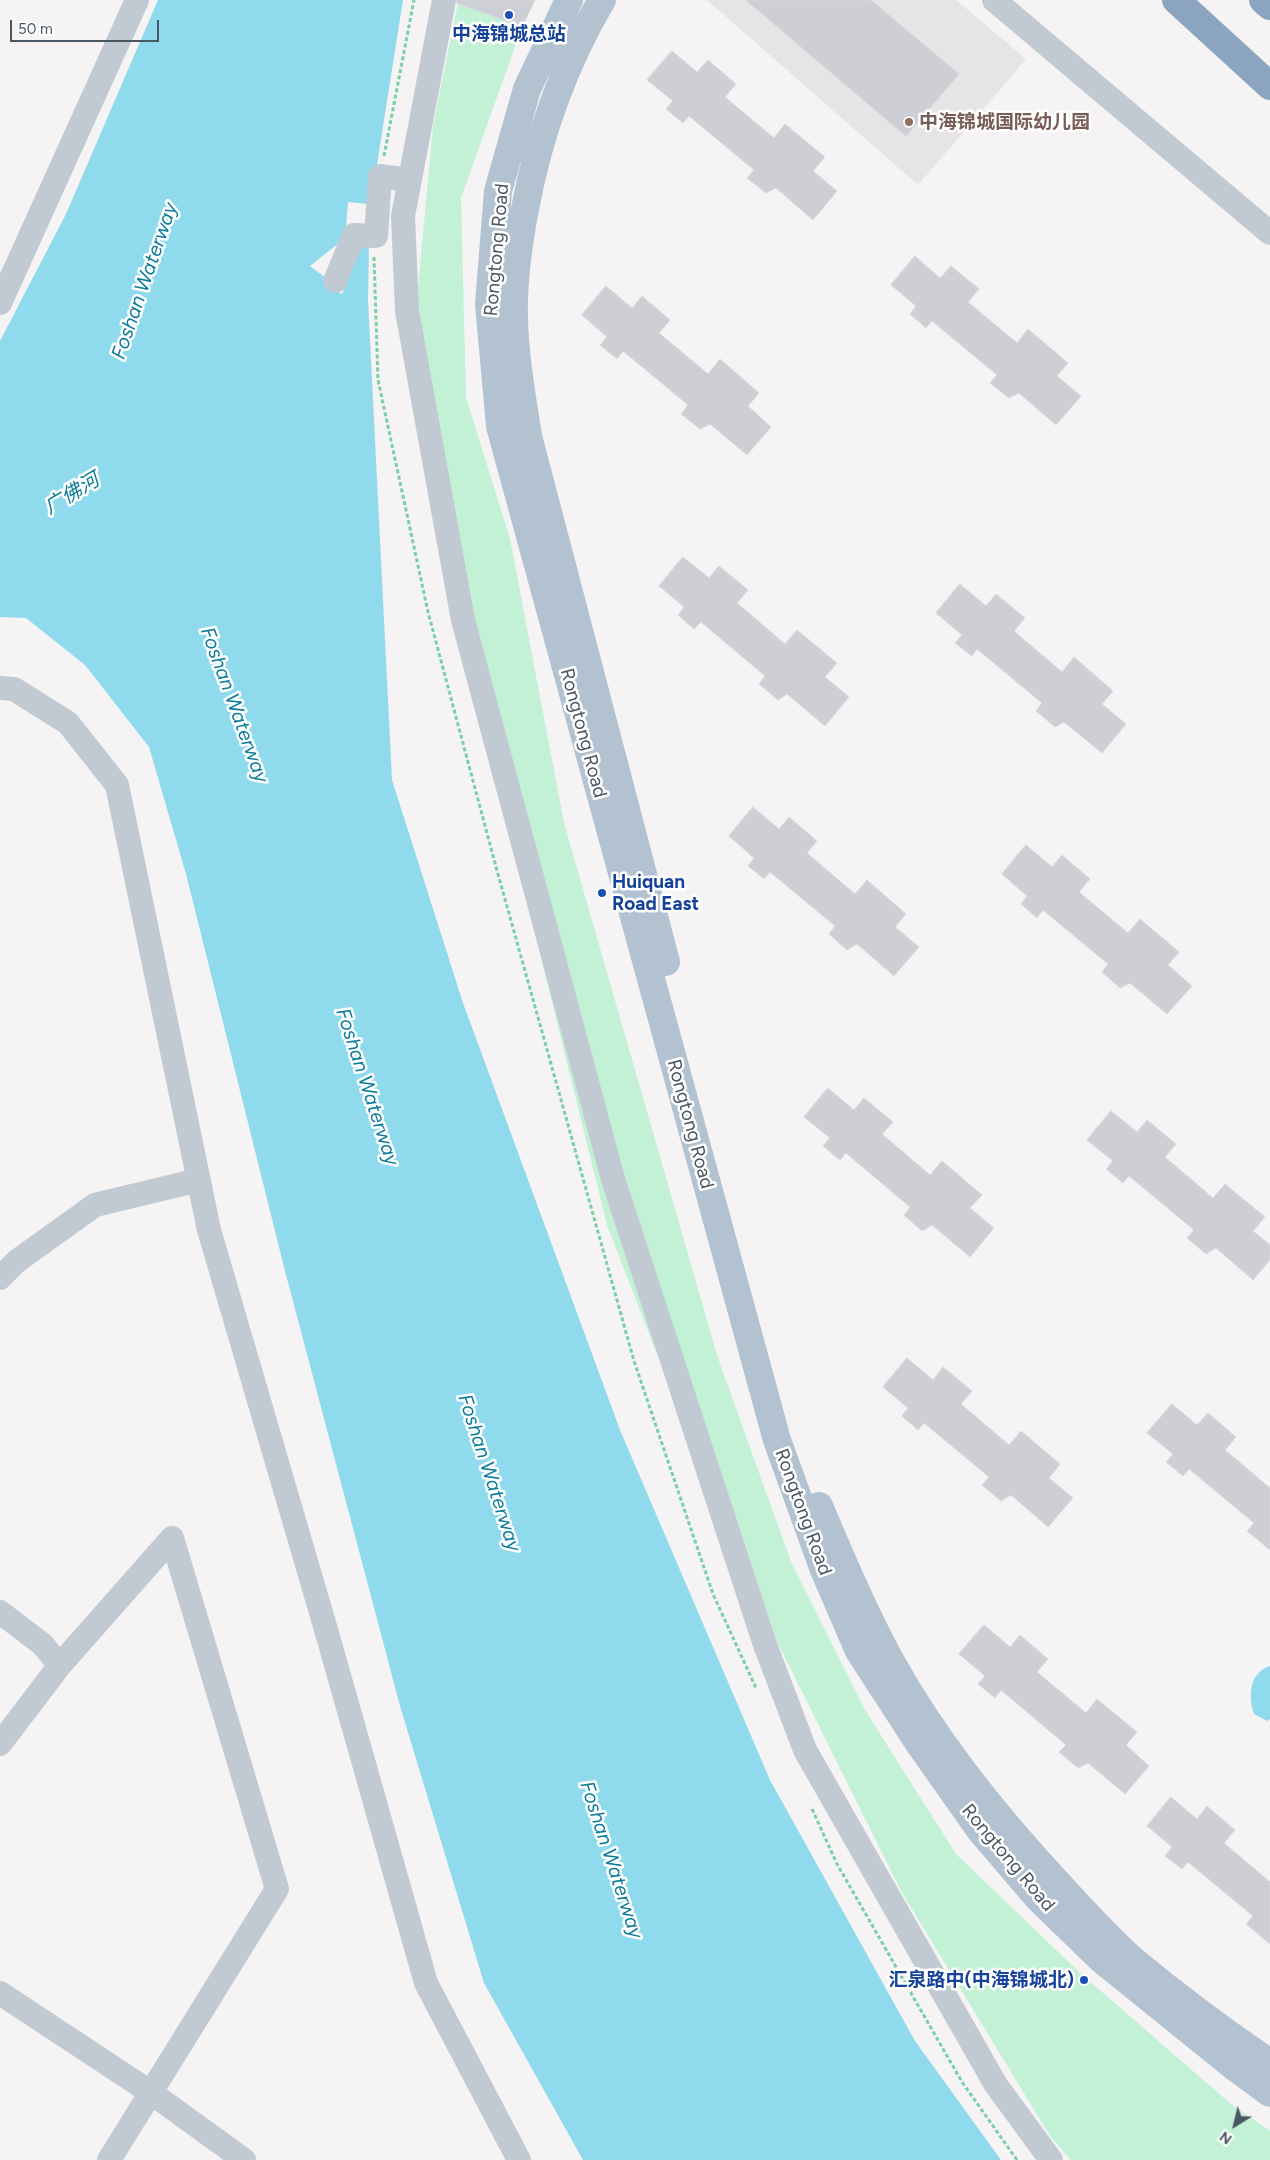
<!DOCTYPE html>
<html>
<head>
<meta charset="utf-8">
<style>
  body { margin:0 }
  #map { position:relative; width:1270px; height:2160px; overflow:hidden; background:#f5f3f3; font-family:Figtree,sans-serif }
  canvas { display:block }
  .north { position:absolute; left:1210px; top:2100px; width:50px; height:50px; -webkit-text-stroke:4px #fff; paint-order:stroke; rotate:216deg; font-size:14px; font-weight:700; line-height:20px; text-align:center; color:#4a5661 }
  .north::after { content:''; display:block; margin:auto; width:18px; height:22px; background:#4a5661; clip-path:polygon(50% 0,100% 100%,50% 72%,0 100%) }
  .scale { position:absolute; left:10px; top:20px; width:149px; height:22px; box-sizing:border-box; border:2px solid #4a5661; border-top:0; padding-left:6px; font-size:15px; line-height:18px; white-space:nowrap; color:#4a5661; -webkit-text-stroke:4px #fff; paint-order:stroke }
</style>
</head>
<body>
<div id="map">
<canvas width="1270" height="2160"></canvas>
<div class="north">N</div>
<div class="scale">50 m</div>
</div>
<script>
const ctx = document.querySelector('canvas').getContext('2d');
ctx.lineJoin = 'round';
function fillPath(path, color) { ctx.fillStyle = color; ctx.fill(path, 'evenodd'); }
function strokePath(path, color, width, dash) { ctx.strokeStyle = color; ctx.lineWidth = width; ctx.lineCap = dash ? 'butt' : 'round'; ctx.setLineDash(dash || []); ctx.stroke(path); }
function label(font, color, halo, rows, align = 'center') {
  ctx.font = font + ' Figtree,"Noto Sans SC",sans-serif'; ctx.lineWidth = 5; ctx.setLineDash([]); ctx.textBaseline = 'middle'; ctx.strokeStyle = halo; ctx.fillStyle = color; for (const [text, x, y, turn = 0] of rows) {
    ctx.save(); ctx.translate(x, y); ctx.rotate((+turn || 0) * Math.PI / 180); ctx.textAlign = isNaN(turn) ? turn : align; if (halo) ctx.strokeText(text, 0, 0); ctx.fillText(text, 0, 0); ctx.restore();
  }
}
fillPath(new Path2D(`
  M707 0H956L1026 59 918 185Z`), '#e6e4e5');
fillPath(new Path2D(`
  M458 3 522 27 461 198 466 397 510 539 564 823 717 1355 791 1562 865 1710 956 1854 1080 1973 1231 2104 1270 2131V2160H1071L1050 2136 901 1891 737 1561 607 1225 435 529 414 330 433 126Z`), '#c3f1d5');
fillPath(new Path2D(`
  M158 0H403L375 177 368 204 348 202 345 238 310 266 326 278 324 285 342 294 361 245H369L368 300 392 780 463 1003 620 1430 770 1780 915 2041 1001 2160H583L484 1983 400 1706 285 1271 186 874 149 747 85 665 26 618 0 617V341L66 214Z
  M1270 1666V1719L1267 1721 1254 1714C1248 1696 1249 1673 1270 1666Z`), '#90daee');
const building = new Path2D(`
  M457 0H535L522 27 457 3Z
  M746 0H871L959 74 906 136Z
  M672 51 697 72 708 60 736 84 725 97 774 138 785 124 825 157 813 171 837 191 813 220 776 188 766 193 747 178 754 170 689 116 683 123 666 109 673 101 647 80Z
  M915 256 940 278 951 266 979 289 968 302 1017 343 1028 329 1068 363 1057 376 1081 396 1056 425 1019 393 1009 398 990 383 997 375 932 321 926 328 910 314 916 306 891 285Z
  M606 286 632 308 642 296 670 320 659 333 708 374 720 359 759 393 748 406 771 427 747 455 710 424 700 429 681 414 688 405 623 351 617 359 600 345 607 337 582 315Z
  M683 557 709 578 719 566 748 590 737 603 785 644 797 630 837 663 825 677 849 697 825 726 787 694 778 700 759 684 765 676 701 622 694 629 678 615 684 607 659 586Z
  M960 584 986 606 996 594 1025 618 1014 631 1062 672 1074 657 1113 691 1102 704 1126 724 1102 753 1064 722 1055 727 1036 711 1042 703 977 649 972 656 955 643 962 635 936 613Z
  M753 807 779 829 789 817 817 841 807 853 855 894 867 880 906 914 895 927 919 947 894 976 857 944 847 950 829 934 835 926 770 872 764 879 748 866 754 858 729 836Z
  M1026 845 1052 867 1062 855 1090 879 1079 892 1128 933 1140 919 1179 952 1168 965 1192 986 1167 1014 1130 983 1120 988 1102 972 1108 964 1043 910 1037 918 1021 904 1027 896 1002 874Z
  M828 1088 854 1110 864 1098 893 1122 882 1134 930 1175 942 1161 982 1195 970 1208 994 1228 970 1257 932 1225 922 1231 904 1215 910 1207 846 1153 840 1160 823 1146 830 1138 804 1117Z
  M1111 1111 1137 1132 1147 1120 1176 1144 1165 1157 1213 1198 1225 1184 1265 1217 1253 1231 1270 1245V1260L1253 1280 1216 1248 1206 1254 1187 1238 1194 1230 1129 1176 1123 1183 1106 1169 1113 1161 1087 1140Z
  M907 1358 933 1380 943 1367 972 1391 961 1404 1009 1445 1021 1431 1060 1464 1049 1478 1073 1498 1048 1527 1011 1495 1001 1501 982 1485 989 1477 924 1423 918 1430 902 1416 908 1408 883 1387Z
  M1172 1404 1197 1425 1208 1413 1236 1437 1225 1450 1270 1488V1550L1247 1531 1254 1523 1189 1469 1183 1476 1166 1462 1173 1454 1147 1433Z
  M984 1625 1010 1647 1020 1635 1048 1659 1037 1672 1086 1713 1097 1699 1137 1732 1126 1745 1149 1766 1125 1794 1088 1763 1078 1768 1059 1752 1066 1745 1001 1690 995 1698 978 1684 985 1676 959 1654Z
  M1171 1797 1197 1819 1207 1806 1235 1830 1224 1843 1270 1882V1944L1246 1924 1253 1916 1188 1862 1182 1869 1165 1856 1172 1847 1147 1826Z`);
fillPath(building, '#cdcfd5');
strokePath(building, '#d7d9de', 1);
strokePath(new Path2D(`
  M384 156 414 0
  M374 257 378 380 428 612 496 867 634 1361 713 1594 756 1688
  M812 1809 837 1864 962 2082 1017 2160`), '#7ad0a6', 3, [4, 2.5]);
strokePath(new Path2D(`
  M444 0 403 216 407 311 463 620 613 1179 764 1642 805 1750 996 2085 1051 2160
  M994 0 1270 233
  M335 281 354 235 376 236 380 176 410 180
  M0 303 137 0
  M0 688 14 689 68 723 117 785 209 1230 327 1633 426 1983 519 2160
  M0 1278 17 1261 95 1205 199 1180
  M0 1612 42 1644 60 1665
  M0 1744 60 1665 172 1538
  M0 1993 150 2092 244 2160
  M109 2160 277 1889 172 1538`), '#c1cad2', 24);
strokePath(new Path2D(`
  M569 0 527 89 498 191 489 304 500 426 777 1440 824 1570 859 1651 918 1742 980 1830 1038 1898 1101 1959 1236 2068 1270 2093
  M602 0C563 66 539 134 525 209 518 245 513 282 514 319 515 358 522 397 528 436L666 962
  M819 1506C841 1558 863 1610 890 1660 937 1745 999 1821 1065 1891 1087 1915 1110 1940 1134 1961 1177 1997 1223 2031 1270 2063`), '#b3c2d1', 28);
strokePath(new Path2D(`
  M1176 0 1270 86
  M1263 0 1270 6`), '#8ba5c1', 28);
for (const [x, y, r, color] of [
  [509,15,5,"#1a4fb4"],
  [909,122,5,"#8d6e63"],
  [602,893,5,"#1a4fb4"],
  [1084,1980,5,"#1a4fb4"]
]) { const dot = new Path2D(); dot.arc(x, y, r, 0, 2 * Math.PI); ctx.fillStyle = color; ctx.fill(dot); strokePath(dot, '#fff', 2); }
label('bold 19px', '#164399', '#fff', [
  ["中海锦城总站",509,34],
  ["Huiquan",612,882,"left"],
  ["Road East",612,904,"left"],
  ["汇泉路中(中海锦城北)",1074,1980,"right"]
]);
label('bold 19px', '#785e54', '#fff', [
  ["中海锦城国际幼儿园",919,122]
], 'left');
label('19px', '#4a5661', '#fff', [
  ["Rongtong Road",497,250,-85],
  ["Rongtong Road",583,733,75],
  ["Rongtong Road",690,1124,75],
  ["Rongtong Road",803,1512,70],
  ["Rongtong Road",1008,1858,50]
]);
label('italic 20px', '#0c7c9b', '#fff', [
  ["Foshan Waterway",145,281,-71],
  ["广佛河",72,494,-31],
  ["Foshan Waterway",234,705,70],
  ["Foshan Waterway",367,1087,72],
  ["Foshan Waterway",489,1473,72],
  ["Foshan Waterway",611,1860,72]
]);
</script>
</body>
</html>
